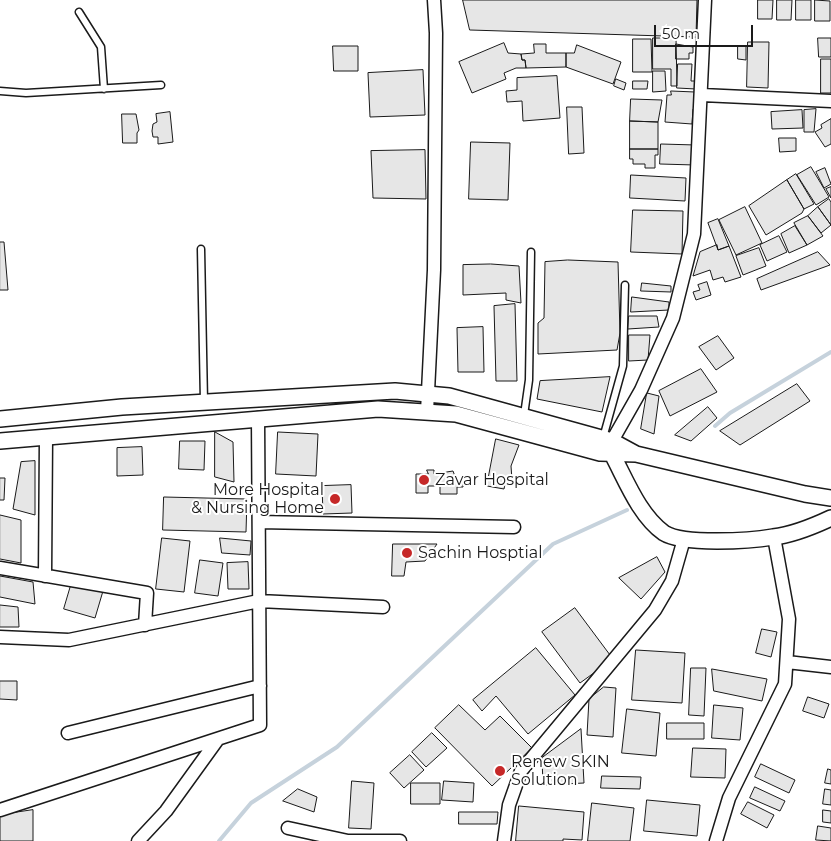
<!DOCTYPE html>
<html>
<head>
<meta charset="utf-8">
<style>
  body { margin:0 }
  #map { position:relative; width:831px; height:841px; overflow:hidden; background:#fff; font-family:Montserrat,sans-serif }
  canvas { display:block }
  .scale { position:absolute; left:654px; top:25px; width:99px; height:22px; box-sizing:border-box; border:2px solid #1a1a1a; border-top:0; padding-left:6px; font-size:15px; line-height:18px; white-space:nowrap; color:#1a1a1a; -webkit-text-stroke:4px #fff; paint-order:stroke }
</style>
</head>
<body>
<div id="map">
<canvas width="831" height="841"></canvas>
<div class="scale">50 m</div>
</div>
<script>
const ctx = document.querySelector('canvas').getContext('2d');
ctx.lineJoin = 'round';
function strokePath(path, color, width, dash) { ctx.strokeStyle = color; ctx.lineWidth = width; ctx.lineCap = dash ? 'butt' : 'round'; ctx.setLineDash(dash || []); ctx.stroke(path); }
function fillPath(path, color) { ctx.fillStyle = color; ctx.fill(path, 'evenodd'); }
function label(font, color, halo, rows, align = 'center') {
  ctx.font = font + ' Montserrat,sans-serif'; ctx.lineWidth = 4; ctx.setLineDash([]); ctx.textBaseline = 'middle'; ctx.strokeStyle = halo; ctx.fillStyle = color; for (const [text, x, y, turn = 0] of rows) {
    ctx.save(); ctx.translate(x, y); ctx.rotate((+turn || 0) * Math.PI / 180); ctx.textAlign = isNaN(turn) ? turn : align; if (halo) ctx.strokeText(text, 0, 0); ctx.fillText(text, 0, 0); ctx.restore();
  }
}
strokePath(new Path2D(`
  M715 426 730 413 831 352
  M219 841 251 803 337 747 553 544 627 510`), '#c6d2dc', 4);
const building = new Path2D(`
  M463 0H697L696 37 470 30Z
  M758 0H773L772 19H758Z
  M777 0H792L791 20H777Z
  M796 0H811V20H796Z
  M815 0 830 1V21H815Z
  M653 38H676L677 86H671V69H653Z
  M818 38H831V57H819Z
  M633 39H651L652 72H633Z
  M748 42H769L768 88 747 87Z
  M504 43 508 53 521 54 522 60H525L526 68H516L504 73 506 79 472 93 459 62Z
  M534 44H546V53H566V67L526 68 525 60H522L521 54 534 53Z
  M676 44 693 47V53H689V59H676Z
  M577 45 621 62 613 84 566 67V53H574Z
  M333 46H358V71H334Z
  M738 46H746V60L738 59Z
  M821 59H831V93H821Z
  M678 64H692L691 81H696V89L677 88Z
  M423 70 425 115 370 117 368 73Z
  M653 71H665L666 91 653 92Z
  M557 76 560 118 523 121 522 101 507 102 506 91 517 90V78Z
  M616 79 626 83 624 90 614 86Z
  M633 81H648L647 89H633Z
  M671 91 695 92 698 110 693 109 692 124 665 122 667 95H671Z
  M631 99 662 100 658 122 630 121Z
  M567 107H582L584 153 569 154Z
  M816 109 814 132H804V110Z
  M802 110 803 128 772 129 771 112Z
  M170 112 173 142 158 144V137H153L152 131 153 124 157 122 156 114Z
  M122 114H136L139 130 137 133V143H123Z
  M831 119V144L825 147 815 132 822 128 821 125Z
  M630 121 658 122V149H630Z
  M779 138H796V151L780 152Z
  M471 142 510 143 508 200 469 199Z
  M661 144 696 145 695 165 660 164Z
  M630 149H658V155H655V168H645V164H633V159H630Z
  M425 150 426 199 373 198 371 151Z
  M811 167 829 197 816 205 797 175Z
  M825 168 831 184 824 188 816 172Z
  M796 174 814 204 804 209 787 180Z
  M631 175 686 178 685 201 630 198Z
  M787 180 804 209 802 213 766 235 749 206Z
  M831 187V198L826 189Z
  M829 199 831 202V225L818 207Z
  M745 207 762 243 736 255 719 220Z
  M818 207 831 225 821 233 808 216Z
  M633 210 683 211 682 254 631 252Z
  M808 216 823 236 807 245 794 223Z
  M718 219 729 246 718 250 708 223Z
  M795 226 807 245 789 253 781 234Z
  M779 236 787 252 767 261 760 245Z
  M0 242H4L8 290H0Z
  M717 245 718 250 729 246 741 277 725 282 723 277 713 280 710 270 693 276 700 252Z
  M759 248 766 266 743 275 736 256Z
  M818 252 830 265 761 290 757 279Z
  M568 260 618 262 620 333 617 350 538 354V323L544 318 545 262Z
  M491 264 519 266 521 303 506 300V293L463 295V265Z
  M707 282 711 295 696 300 693 292 700 290 698 285Z
  M642 283 671 286V292L641 291Z
  M632 297 669 302V310L631 312Z
  M515 304 517 381H496L494 306Z
  M629 316H657L659 327 628 329Z
  M483 327 484 372H458L457 328Z
  M629 335H650L648 360 629 361Z
  M718 336 734 358 716 370 699 347Z
  M701 369 717 392 670 416 659 391Z
  M610 377 602 412 537 399 540 381Z
  M797 384 810 401 740 445 720 431Z
  M647 393 659 396 654 434 641 429Z
  M708 407 717 418 691 441 675 435Z
  M215 432 233 442 234 482 215 477Z
  M278 432 318 434 316 476 276 474Z
  M496 439 519 445 511 466 512 480H506L504 489 487 486Z
  M180 441H205L204 470 179 469Z
  M142 447 143 475 117 476V448Z
  M35 461V515L13 509 21 462Z
  M427 470H434V474L453 471 456 479 463 478V487H457V494H440V486H428V493H416V474H428Z
  M0 478H5L4 500H0Z
  M351 485 352 513 323 514 322 486Z
  M164 497 247 499 246 532 163 530Z
  M0 515 21 520V563L0 559Z
  M162 538 190 541 184 592 156 589Z
  M220 538 251 541 250 555 222 553Z
  M393 544H437L425 561 406 562 404 576H392Z
  M657 557 665 572 641 599 619 578Z
  M200 560 223 563 218 596 195 593Z
  M248 562 249 589H228L227 563Z
  M0 576 33 582 35 604 0 597Z
  M72 582 103 591 95 618 64 609Z
  M0 605 18 607 19 627H0Z
  M575 608 613 659 580 683 542 632Z
  M762 629 777 632 771 657 756 653Z
  M536 648 575 695 528 734 496 696 482 711 473 700Z
  M636 650 685 653 682 703 632 700Z
  M691 668H706L704 716 689 715Z
  M712 669 767 679 762 701 714 691Z
  M0 681H17V700L0 699Z
  M604 687 616 688 613 737 587 735 589 699Z
  M808 697 829 704 824 718 803 711Z
  M459 705 485 730 500 716 532 748 492 786 435 728Z
  M714 705 743 708 740 740 712 738Z
  M627 709 660 713 656 756 622 753Z
  M667 723H704V739H667Z
  M581 729 584 783 543 785 542 758Z
  M432 733 447 748 426 767 412 752Z
  M693 748 726 749 725 778 691 777Z
  M410 755 424 770 404 788 390 773Z
  M761 764 795 780 789 793 755 777Z
  M828 769 831 770V784L825 783Z
  M602 776 641 777 640 789 601 788Z
  M352 781 374 783 371 829 349 828Z
  M444 781 474 783 473 802 442 800Z
  M411 783H440V804H411Z
  M755 787 785 801 780 811 750 798Z
  M298 789 317 797 314 812 283 801Z
  M825 789 831 790V805L823 804Z
  M647 800 700 805 697 836 644 831Z
  M748 802 774 815 767 828 741 814Z
  M592 803 634 808 630 841H588Z
  M519 806 584 812 582 840 563 839V841H516Z
  M33 810V841H0V815Z
  M823 810 831 811V823L823 822Z
  M459 812H498L497 824H459Z
  M818 826 831 828V841L816 840Z`);
fillPath(building, '#e6e6e6');
strokePath(building, '#1a1a1a', 1);
const service = new Path2D(`
  M79 12 101 47 104 89
  M0 91 26 93 161 85
  M201 249 204 402
  M524 415 529 380 531 252
  M603 438 623 366 625 285`);
const minor = new Path2D(`
  M702 95 831 101
  M427 412 434 270 436 33 434 0
  M612 449V441L641 390 673 318 694 234 705 0
  M259 522 514 527
  M0 568 147 593 145 625
  M45 576 46 437
  M0 637 69 640 259 601 383 607
  M787 662 831 667
  M68 733 260 686
  M0 810 260 725 258 418
  M288 828 348 841H400
  M138 841 166 811 218 739
  M504 841 509 805 521 771 655 610 672 581 684 539
  M716 841 729 798 785 684 789 619 774 537`);
const tertiary = new Path2D(`
  M0 419 122 407 395 391 449 396 612 441 636 454
  M0 441 378 409 456 414 600 453 636 454 805 494 831 498
  M612 454C626 480 639 515 664 533 683 545 750 541 773 537 792 535 814 526 831 518`);
strokePath(service, '#1a1a1a', 9);
strokePath(minor, '#1a1a1a', 15);
strokePath(tertiary, '#1a1a1a', 18);
strokePath(service, '#fff', 6);
strokePath(minor, '#fff', 12);
strokePath(tertiary, '#fff', 15);
for (const [x, y, r, color] of [
  [424,480,6,"#c62828"],
  [335,499,6,"#c62828"],
  [407,553,6,"#c62828"],
  [500,771,6,"#c62828"]
]) { const dot = new Path2D(); dot.arc(x, y, r, 0, 2 * Math.PI); ctx.fillStyle = color; ctx.fill(dot); strokePath(dot, '#fff', 2); }
label('16px', '#1a1a1a', '#fff', [
  ["Zavar Hospital",435,480],
  ["More Hospital",324,490,"right"],
  ["& Nursing Home",324,508,"right"],
  ["Sachin Hosptial",418,553],
  ["Renew SKIN",511,762],
  ["Solution",511,780]
], 'left');
</script>
</body>
</html>
